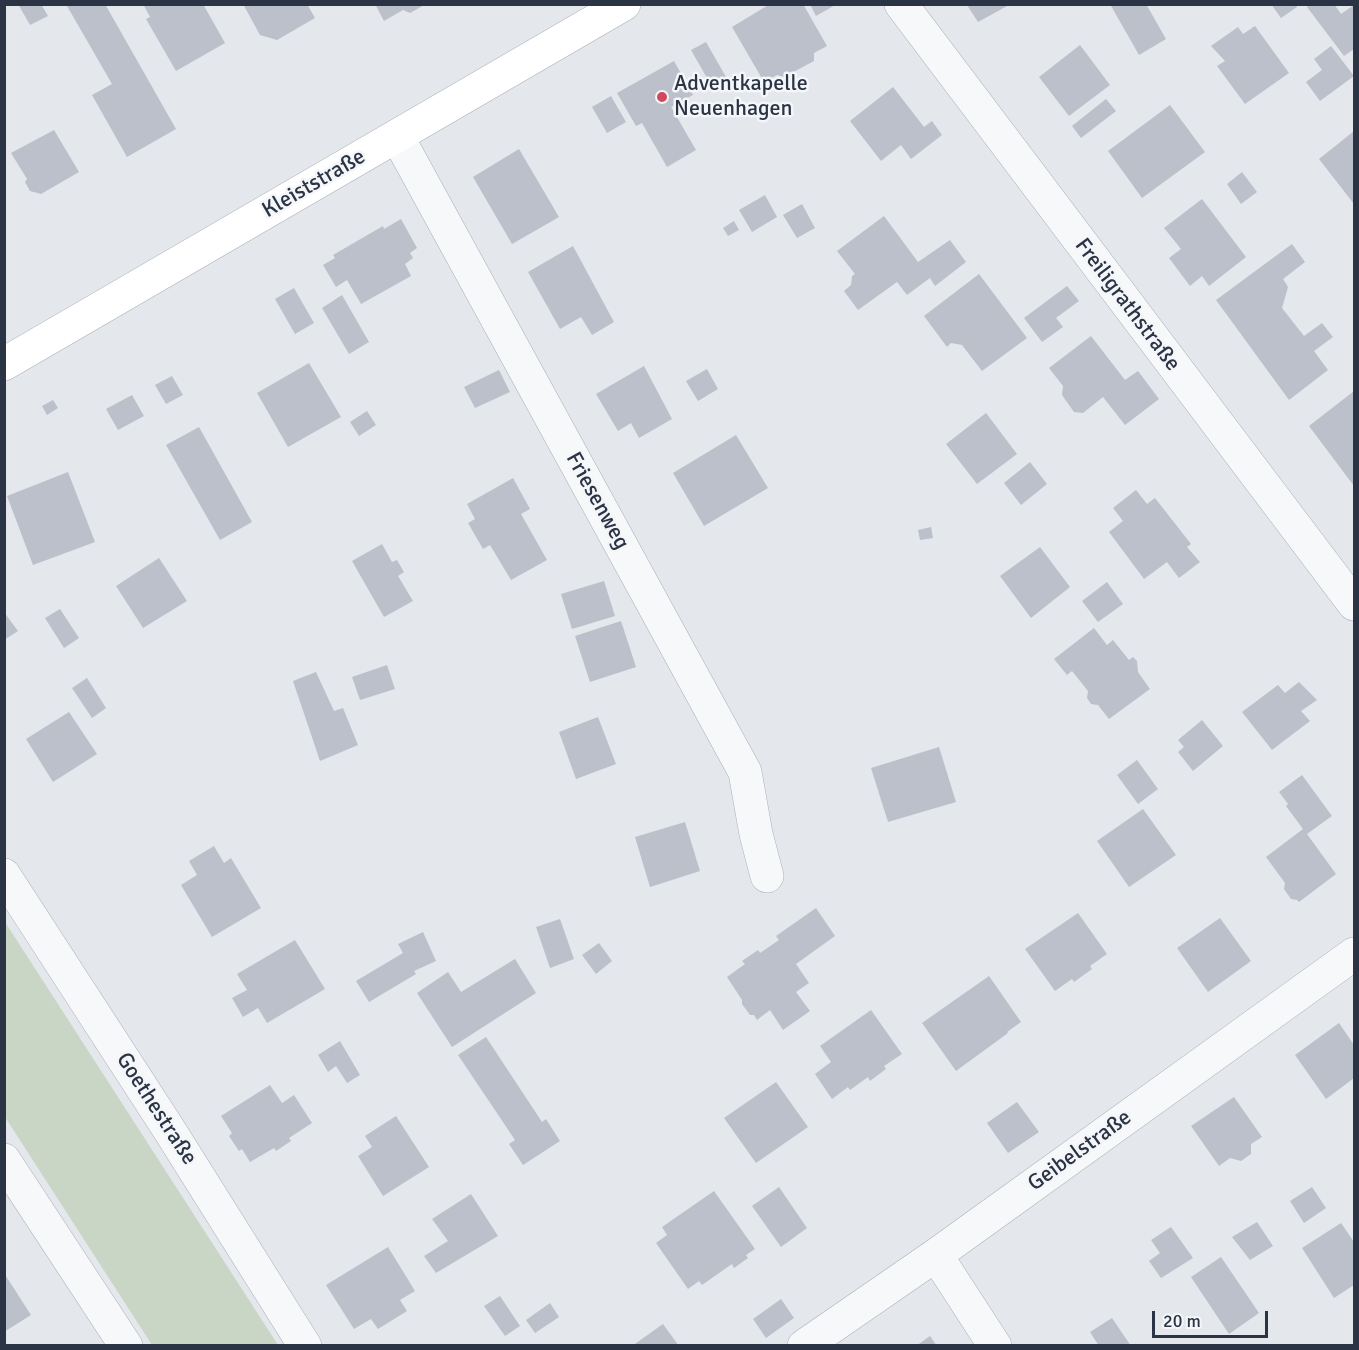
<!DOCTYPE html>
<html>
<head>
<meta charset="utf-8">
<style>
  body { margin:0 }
  #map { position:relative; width:1359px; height:1350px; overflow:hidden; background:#e4e7ec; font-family:Signika,sans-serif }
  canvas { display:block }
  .frame { position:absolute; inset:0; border:6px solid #2b3445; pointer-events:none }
  .scale { position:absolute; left:1152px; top:1311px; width:116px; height:27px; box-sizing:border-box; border:3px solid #2b3445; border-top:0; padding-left:8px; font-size:18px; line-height:21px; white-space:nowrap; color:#2b3445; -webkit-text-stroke:4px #f4f6f9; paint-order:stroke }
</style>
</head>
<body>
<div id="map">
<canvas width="1359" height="1350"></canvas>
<div class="frame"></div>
<div class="scale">20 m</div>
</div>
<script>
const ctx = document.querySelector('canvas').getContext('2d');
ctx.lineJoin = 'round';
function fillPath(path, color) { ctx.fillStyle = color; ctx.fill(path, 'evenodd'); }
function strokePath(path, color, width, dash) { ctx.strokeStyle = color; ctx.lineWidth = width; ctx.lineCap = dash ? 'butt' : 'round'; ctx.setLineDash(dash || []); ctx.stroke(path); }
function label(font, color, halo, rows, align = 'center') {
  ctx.font = font + ' Signika,sans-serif'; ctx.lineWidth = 5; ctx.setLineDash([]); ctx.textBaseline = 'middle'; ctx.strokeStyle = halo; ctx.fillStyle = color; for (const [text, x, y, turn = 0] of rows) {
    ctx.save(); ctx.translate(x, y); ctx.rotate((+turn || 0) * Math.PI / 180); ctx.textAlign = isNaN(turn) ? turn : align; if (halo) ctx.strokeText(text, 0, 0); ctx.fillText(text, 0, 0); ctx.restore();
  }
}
fillPath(new Path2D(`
  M5 922 278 1345H152L5 1117Z`), '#c9d6c5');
fillPath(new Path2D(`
  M18 4H41L48 16 30 25Z
  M69 4H105L176 129 127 157 92 95 112 84 67 6Z
  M143 4H203L225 43 176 71 146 19 150 17Z
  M243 4H307L315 18 277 40 260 35Z
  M375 4H426L410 13 403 10 384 21Z
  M770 4H803L827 46 814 53V61L784 77 777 75 764 82 732 27Z
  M810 4H837L816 16Z
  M1110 4H1146L1166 39 1139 55Z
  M1271 4H1296L1297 7 1281 18Z
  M1310 4H1334L1341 14 1354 5V49L1344 56 1307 7Z
  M967 5H1009L978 22Z
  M1255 26 1289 73 1245 104 1217 66 1225 61 1211 46 1238 27 1243 34Z
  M706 42 726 77 711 85 691 50Z
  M1080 45 1110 85 1069 116 1039 77Z
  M1331 46 1354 76 1320 101 1306 82 1322 70 1314 59Z
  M674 61 693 95 671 107 696 150 667 167 642 123 636 126 617 93Z
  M893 87 924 127 932 121 942 135 911 159 901 145 881 161 850 121Z
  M611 96 626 122 607 133 592 107Z
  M1106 99 1116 111 1081 138 1072 126Z
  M1170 105 1205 152 1142 198 1108 151Z
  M54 130 79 172 41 194 30 191 25 182 27 179 11 153Z
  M1354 131V204L1319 159Z
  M519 149 559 217 512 244 473 177Z
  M1242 172 1257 192 1241 204 1227 184Z
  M765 195 777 217 752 232 739 210Z
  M1202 199 1246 257 1209 286 1202 276 1190 286 1169 258 1181 249 1164 228Z
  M802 204 815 228 797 238 783 215Z
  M884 216 918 262 950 240 966 262 935 286 930 278 907 295 897 282 858 310 844 291 851 285 852 276 855 274 837 251Z
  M401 219 417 248 410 253 413 258 405 264 411 276 361 304 347 280 336 287 323 265 335 258 333 255 383 226 384 229Z
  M734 221 739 230 728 236 723 228Z
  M1292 244 1305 262 1283 279 1288 287 1282 308 1304 336 1322 323 1333 337 1314 351 1328 370 1289 400 1216 300Z
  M573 246 614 322 592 335 581 317 560 329 528 272Z
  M979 274 1027 338 982 371 962 345 951 343 947 347 924 316Z
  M1067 286 1079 301 1056 318 1063 327 1042 342 1024 318Z
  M294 288 314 323 295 334 275 299Z
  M342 295 369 342 349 354 322 308Z
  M1091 336 1125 380 1138 371 1159 399 1125 425 1103 397 1083 413 1074 412 1062 395 1063 386 1049 368Z
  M309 363 341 417 288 447 257 393Z
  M644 366 672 419 639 438 631 423 618 431 596 394Z
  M707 369 718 389 698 401 686 381Z
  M499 370 510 392 475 408 464 387Z
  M172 376 183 395 166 404 155 385Z
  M1354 391V486L1309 426Z
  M132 395 144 416 118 430 106 409Z
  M53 400 58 408 47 415 42 406Z
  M367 411 376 425 359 436 350 422Z
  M986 413 1017 454 977 484 946 444Z
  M199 427 252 522 220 540 166 445Z
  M736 435 768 488 704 526 673 473Z
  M1030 462 1047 484 1021 505 1004 483Z
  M68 472 95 542 33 565 7 496Z
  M513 478 530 509 521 514 547 560 511 580 490 545 483 549 468 523 475 519 467 504Z
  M1136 490 1147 504 1155 498 1191 544 1187 547 1200 562 1179 578 1167 562 1144 579 1109 532 1123 521 1113 508Z
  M931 527 933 538 920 540 918 530Z
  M382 544 392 562 397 560 404 572 398 576 413 601 384 617 352 561Z
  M1040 547 1070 587 1031 618 1000 576Z
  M159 558 187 601 143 628 116 586Z
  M604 581 615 616 572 629 561 594Z
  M1107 582 1123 604 1098 622 1082 601Z
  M60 609 79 638 64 648 45 618Z
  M4 612 18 631 4 640Z
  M621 621 636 667 590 682 575 636Z
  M1094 628 1107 645 1113 640 1129 660 1133 657 1137 661 1138 672 1150 689 1109 719 1098 705 1091 704 1087 698 1088 691 1072 671 1067 675 1054 659Z
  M387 665 395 689 360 700 352 677Z
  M316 672 334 711 343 708 358 745 320 761 293 681Z
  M87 678 106 708 92 718 72 688Z
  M1299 682 1317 700 1301 711 1310 721 1272 750 1242 712 1278 685 1285 693Z
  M69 712 97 754 53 782 26 739Z
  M598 717 616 764 576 779 559 732Z
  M1202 720 1223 746 1193 771 1178 752 1184 747 1178 740Z
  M939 747 956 802 888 822 871 768Z
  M1137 760 1158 789 1138 804 1117 775Z
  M1302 775 1332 816 1307 834 1336 874 1299 902 1297 900 1291 899 1284 889 1285 883 1266 857 1303 829 1286 806 1288 804 1279 792Z
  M1143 809 1176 855 1129 887 1097 841Z
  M685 822 700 871 650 887 635 837Z
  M214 846 224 863 231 858 261 908 212 937 181 885 197 875 189 861Z
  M816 908 835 936 796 964 809 983 796 992 810 1011 783 1030 770 1010 757 1020 754 1015H750L742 1004V1000L727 977 745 964 742 961 758 950 760 953 779 940 776 936Z
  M1078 913 1107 954 1090 966 1092 969 1074 982 1072 979 1055 991 1025 949Z
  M1220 918 1251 961 1208 992 1177 948Z
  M560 919 574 959 550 968 536 927Z
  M423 932 436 961 414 971 416 974 369 1002 356 981 403 953 398 944Z
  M295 940 325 989 267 1023 258 1008 243 1017 232 998 247 990 237 974Z
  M599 943 612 961 596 974 582 955Z
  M515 959 536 993 452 1047 417 993 448 972 461 992Z
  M989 976 1021 1022 1007 1032 1008 1033 956 1071 922 1023Z
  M871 1010 902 1054 884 1066 886 1069 870 1081 868 1077 850 1090 848 1087 832 1099 815 1074 831 1062 820 1046Z
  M1339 1023 1354 1045V1078L1326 1099 1295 1055Z
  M486 1037 542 1122 546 1119 560 1141 523 1165 509 1144 515 1140 458 1055Z
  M340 1041 360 1075 347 1083 336 1066 328 1072 318 1055Z
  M776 1082 808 1127 756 1163 724 1118Z
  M270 1085 282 1103 294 1095 312 1123 289 1138 291 1141 276 1151 274 1148 250 1162 242 1149 239 1151 229 1136 232 1133 221 1116Z
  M1234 1097 1262 1137 1251 1144V1154L1241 1161 1230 1158 1219 1166 1191 1126Z
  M1017 1102 1039 1132 1008 1153 987 1123Z
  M396 1116 429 1167 383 1196 358 1156 372 1147 365 1136Z
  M779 1187 807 1228 781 1247 752 1206Z
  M1312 1187 1326 1208 1304 1223 1290 1201Z
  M714 1191 755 1249 746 1255 748 1258 734 1268 732 1264 702 1285 699 1281 688 1289 656 1243 667 1235 662 1227Z
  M471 1194 498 1236 436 1273 424 1256 448 1241 432 1219Z
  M1257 1222 1273 1246 1250 1260 1232 1237Z
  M1341 1223 1354 1242V1285L1334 1298 1302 1248Z
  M1171 1227 1193 1258 1161 1278 1149 1261 1160 1253 1151 1240Z
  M388 1247 415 1291 400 1300 407 1311 378 1329 371 1319 354 1329 326 1285Z
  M1221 1257 1259 1313 1229 1334 1191 1277Z
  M4 1273 31 1315 4 1332Z
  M500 1296 520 1326 505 1336 484 1306Z
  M781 1299 794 1318 766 1338 753 1319Z
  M550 1303 559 1317 535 1333 526 1320Z
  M1112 1318 1131 1346H1099L1090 1332Z
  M663 1324 679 1346H632Z
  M930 1336 937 1346H916Z`), '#bbc0ca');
const street = new Path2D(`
  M901 4 1354 604
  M397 136 745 772 756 834 767 876
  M4 875 170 1131 305 1346
  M4 1160 126 1346
  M936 1255 995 1346
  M804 1346 936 1255 1354 954`);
const secondary = new Path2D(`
  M4 364 624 4`);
strokePath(street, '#a9aeb7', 34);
strokePath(secondary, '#a9aeb7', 34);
strokePath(street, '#f7f8fa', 33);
strokePath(secondary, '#fff', 33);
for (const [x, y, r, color] of [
  [662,97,6,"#d1495b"]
]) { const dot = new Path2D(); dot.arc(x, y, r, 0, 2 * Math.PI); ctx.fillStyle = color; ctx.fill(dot); strokePath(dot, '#f4f6f9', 2); }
label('22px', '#2b3445', '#f4f6f9', [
  ["Adventkapelle",674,84],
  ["Neuenhagen",674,109]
], 'left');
label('22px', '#2b3445', '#f4f6f9', [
  ["Kleiststraße",314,184,-30],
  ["Freiligrathstraße",1127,305,53],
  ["Friesenweg",597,501,61],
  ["Goethestraße",156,1109,57],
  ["Geibelstraße",1080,1151,-36]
]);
</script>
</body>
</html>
